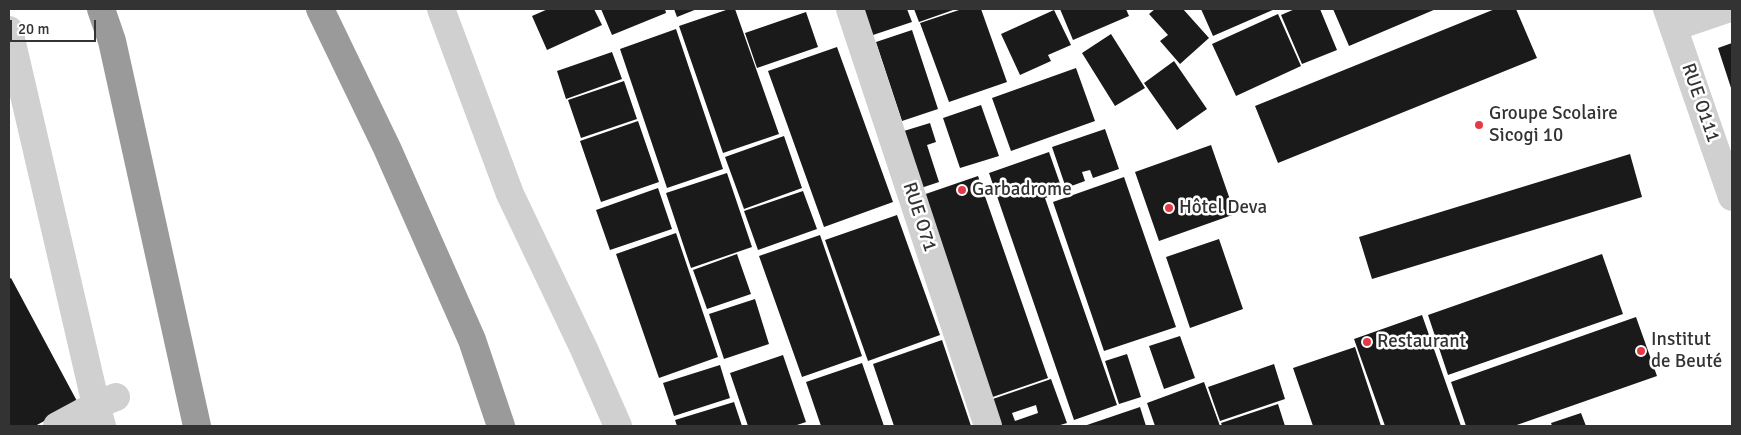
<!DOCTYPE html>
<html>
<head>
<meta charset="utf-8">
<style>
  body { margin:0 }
  #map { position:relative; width:1741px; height:435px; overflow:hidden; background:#fff; font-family:Signika,sans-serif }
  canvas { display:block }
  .frame { position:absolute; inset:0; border:10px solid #333; pointer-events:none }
  .scale { position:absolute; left:10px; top:20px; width:86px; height:22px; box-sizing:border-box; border:2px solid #333; border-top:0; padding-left:6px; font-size:15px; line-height:18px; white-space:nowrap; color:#333; -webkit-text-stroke:4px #fff; paint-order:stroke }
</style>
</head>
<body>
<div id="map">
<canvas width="1741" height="435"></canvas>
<div class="frame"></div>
<div class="scale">20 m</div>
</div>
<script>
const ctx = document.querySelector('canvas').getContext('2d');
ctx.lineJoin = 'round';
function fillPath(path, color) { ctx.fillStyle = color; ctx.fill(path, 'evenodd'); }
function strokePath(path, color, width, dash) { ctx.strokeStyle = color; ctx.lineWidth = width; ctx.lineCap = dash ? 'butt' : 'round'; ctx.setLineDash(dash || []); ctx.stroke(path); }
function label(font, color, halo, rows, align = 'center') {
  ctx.font = font + ' Signika,sans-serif'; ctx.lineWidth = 5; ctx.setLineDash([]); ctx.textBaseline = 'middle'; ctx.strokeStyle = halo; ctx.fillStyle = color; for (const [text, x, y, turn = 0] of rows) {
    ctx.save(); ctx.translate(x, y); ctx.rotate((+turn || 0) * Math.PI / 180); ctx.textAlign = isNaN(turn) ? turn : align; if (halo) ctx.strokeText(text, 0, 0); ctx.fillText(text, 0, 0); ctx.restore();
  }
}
fillPath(new Path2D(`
  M548 9H594L602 25 547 50 532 16Z
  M601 9H665L666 13 612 35Z
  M674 9H697L677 17Z
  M729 9H735L779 134 723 153 679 26Z
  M860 9H907L912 22 870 36Z
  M914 9H956L919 22Z
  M962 9H981L1007 82 949 102 920 23Z
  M1060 9H1126L1129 16 1073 40Z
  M1155 9H1183L1209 38 1180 64 1160 41 1168 35 1149 14Z
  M1201 9H1275L1213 36Z
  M1295 9H1320L1337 50 1302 64 1281 15Z
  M1333 9H1436L1349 46Z
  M1495 9H1516L1537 58 1278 163 1255 106Z
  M1054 10 1071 45 1048 55 1051 61 1020 75 1001 34Z
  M806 12 818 47 757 68 745 33Z
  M1278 14 1301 66 1236 96 1212 44Z
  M676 29 723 169 667 188 620 49Z
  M912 30 938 109 902 121 876 42Z
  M1111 34 1145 88 1115 106 1082 53Z
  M1732 43V91L1718 48Z
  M837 47 893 202 824 227 768 71Z
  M612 52 622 79 566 99 557 71Z
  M1174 61 1207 109 1177 130 1144 83Z
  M1076 68 1095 121 1011 151 992 98Z
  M624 81 637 119 581 138 568 100Z
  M981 105 999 156 960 168 943 118Z
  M638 121 659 182 601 202 580 141Z
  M930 123 936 142 927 145 939 182 912 191 894 134Z
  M1105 129 1119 169 1093 178 1090 170 1082 172 1085 181 1066 188 1052 147Z
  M784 136 802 188 744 209 725 157Z
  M1211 145 1235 214 1159 241 1135 172Z
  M1049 152 1063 192 1045 198 1117 405 1074 420 989 173Z
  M1630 154 1642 197 1372 279 1359 237Z
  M727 173 752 247 691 268 666 193Z
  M978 176 1048 378 984 400 914 198Z
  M1124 177 1176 327 1104 351 1053 202Z
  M658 188 672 229 610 250 596 210Z
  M803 191 817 229 758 250 744 211Z
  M897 215 940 335 868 361 825 240Z
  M676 233 718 357 659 378 616 254Z
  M820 235 862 356 802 377 759 256Z
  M1219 239 1243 309 1190 328 1166 257Z
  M737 254 751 294 707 309 693 270Z
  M1602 254 1623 314 1448 375 1428 315Z
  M11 278 78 403 35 426H9V279Z
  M755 299 769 344 724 359 709 314Z
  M1422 315 1461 426H1385L1354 339Z
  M1636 317 1657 376 1514 426H1466L1451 382Z
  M1180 336 1195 378 1164 389 1149 346Z
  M942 340 971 426H894L873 364Z
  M1355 347 1381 426H1313L1293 368Z
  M1127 354 1141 397 1119 404 1105 361Z
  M783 355 806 422 794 426H748L730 373Z
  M862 363 884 426H821L806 382Z
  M1274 364 1285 399 1220 421 1208 387Z
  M720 365 730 398 674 416 663 383Z
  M1051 379 1067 423 1057 426H993L984 402ZM1036 405 1038 413 1015 421 1012 413Z
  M1204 382 1220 426H1155L1147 403Z
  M734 402 742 426H677L675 420Z
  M1278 404 1285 426H1222L1221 423Z
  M1140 407 1146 426H1084Z
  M1581 413 1586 426H1552L1551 423Z`), '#1a1a1a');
strokePath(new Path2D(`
  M441 9 510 194 584 349 618 426
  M850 9 988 426
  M1667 9 1732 197
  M1674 27 1727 9
  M9 30 96 405 116 397
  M57 426 96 405 102 426`), '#d0d0d0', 28);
strokePath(new Path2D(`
  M101 9 112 41 197 426
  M320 9 387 148 472 340 501 426`), '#9a9a9a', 28);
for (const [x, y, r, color] of [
  [1479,125,5,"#e63946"],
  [962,190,5,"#e63946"],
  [1169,208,5,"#e63946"],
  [1367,342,5,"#e63946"],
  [1641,351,5,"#e63946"]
]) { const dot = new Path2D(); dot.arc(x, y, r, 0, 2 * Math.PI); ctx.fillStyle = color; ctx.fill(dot); strokePath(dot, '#fff', 2); }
label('19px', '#333', '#fff', [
  ["RUE O111",1700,103,71],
  ["RUE O71",919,217,72]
]);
label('19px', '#333', '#fff', [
  ["Groupe Scolaire",1489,114],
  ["Sicogi 10",1489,136],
  ["Garbadrome",972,190],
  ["Hôtel Deva",1179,208],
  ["Institut",1651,340],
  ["de Beuté",1651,362],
  ["Restaurant",1377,342]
], 'left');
</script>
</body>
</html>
